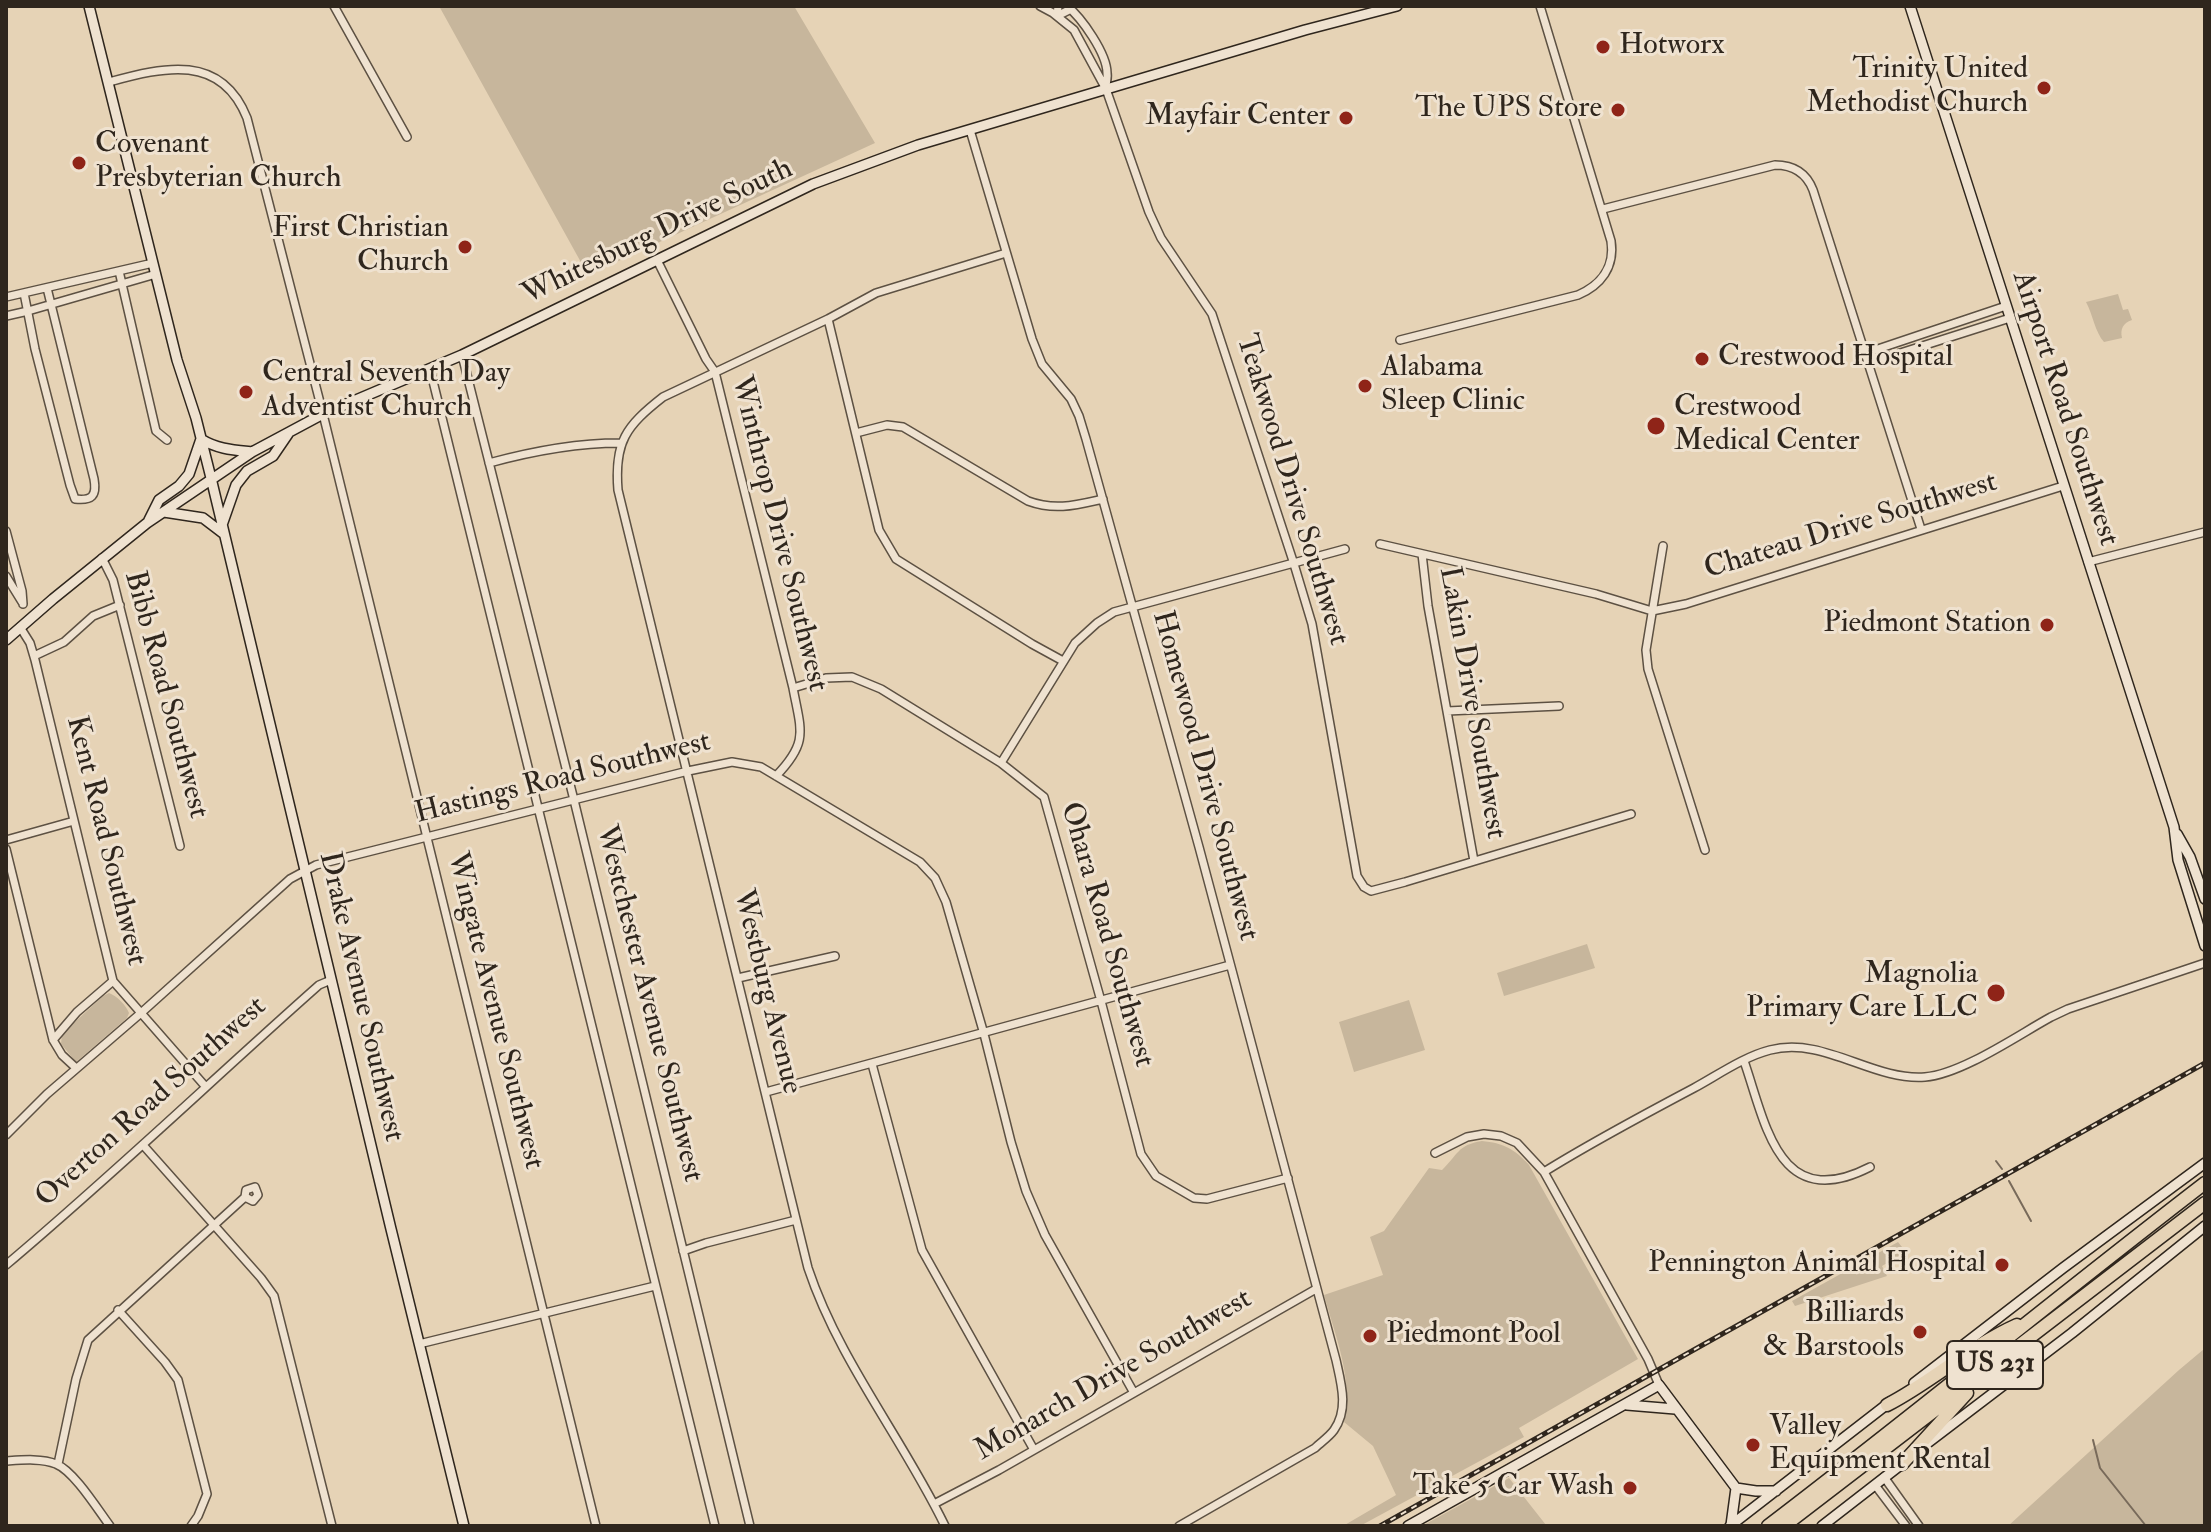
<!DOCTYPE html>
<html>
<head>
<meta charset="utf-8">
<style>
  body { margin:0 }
  #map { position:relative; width:2211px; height:1532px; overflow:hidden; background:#e6d3b6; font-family:"IM FELL Double Pica",serif }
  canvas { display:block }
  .frame { position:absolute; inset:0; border:8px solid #2f261d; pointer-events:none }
</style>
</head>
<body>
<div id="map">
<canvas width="2211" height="1532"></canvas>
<div class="frame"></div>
</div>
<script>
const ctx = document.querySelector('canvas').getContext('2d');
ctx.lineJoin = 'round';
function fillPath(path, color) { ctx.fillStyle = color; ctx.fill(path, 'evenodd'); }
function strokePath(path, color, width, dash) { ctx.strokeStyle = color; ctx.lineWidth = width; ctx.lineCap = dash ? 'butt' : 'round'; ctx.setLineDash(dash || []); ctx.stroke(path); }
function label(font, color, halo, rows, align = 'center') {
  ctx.font = font + ' "IM FELL Double Pica",serif'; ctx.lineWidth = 6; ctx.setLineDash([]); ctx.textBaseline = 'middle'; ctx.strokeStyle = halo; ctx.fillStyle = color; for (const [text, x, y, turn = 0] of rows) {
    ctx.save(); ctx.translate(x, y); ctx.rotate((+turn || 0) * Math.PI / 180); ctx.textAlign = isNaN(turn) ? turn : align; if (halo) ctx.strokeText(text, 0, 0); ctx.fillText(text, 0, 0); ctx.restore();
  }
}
fillPath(new Path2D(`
  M439 6H794L875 143 588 275Z
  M2118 294 2123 310 2128 309 2132 320C2123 323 2120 329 2122 338L2104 342C2095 332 2093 315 2086 302Z
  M1587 944 1595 968 1504 996 1497 973Z
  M109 993C117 996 126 1005 129 1013L127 1018 76 1062 61 1044 62 1034 103 996Z
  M1409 1000 1425 1050 1354 1072 1339 1022Z
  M1482 1141C1503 1143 1515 1149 1529 1165L1638 1359 1519 1428 1524 1437 1360 1526H1343L1396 1495 1373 1446 1344 1422C1354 1379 1335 1336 1324 1295L1383 1275 1370 1237 1384 1231 1429 1168 1442 1170C1458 1155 1457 1145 1482 1141Z
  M1898 1242 1906 1252 1882 1266 1887 1276 1795 1306 1792 1301Z
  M2204 1349 2205 1526H2008L2179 1370Z
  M1509 1478 1546 1525 1422 1526Z`), '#c7b69c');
strokePath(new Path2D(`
  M1996 1161 2002 1169
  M2009 1181 2031 1221
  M2093 1440 2100 1468 2146 1526`), '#786a5a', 2);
const street = new Path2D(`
  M334 6 407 137
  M1040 6 1053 13 1074 30 1106 89 1149 212 1161 238 1212 314 1294 564 1312 624 1357 876 1364 887 1371 891 1405 882 1631 814
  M1058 6 1057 16 1071 9
  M1067 6C1082 18 1107 54 1107 73 1108 78 1106 82 1106 87
  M109 82C164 67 221 53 247 118L323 414 596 1526
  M970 130 1032 339 1042 364 1071 399 1079 416 1086 439 1199 847 1336 1360C1341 1383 1349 1409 1334 1430 1329 1437 1321 1442 1315 1448L1179 1526
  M1603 209 1775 165C1793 165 1806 172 1813 190L1921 529
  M657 260 706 359 715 372 793 688C801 731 809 742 776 776
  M119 271 156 431 167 440
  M24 293 35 349 70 485 75 499C92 501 97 496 94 479L47 288
  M6 297 153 263
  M6 316 28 311 156 274
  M828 319 879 530 896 559 1032 644 1063 661
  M1400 340 1578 295C1601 285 1615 267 1611 241L1540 6
  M1866 353 2006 306
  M462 355 574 800 750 1526
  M1869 363 2010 318
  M430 369 715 1526
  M856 433 887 425 903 427 1028 501C1055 511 1076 505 1103 499
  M489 463C533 451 575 443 620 443
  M6 531 22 591 23 604
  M1380 544 1596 594 1652 611 1686 604 2063 486
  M1663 546 1646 650 1648 669 1705 850
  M1422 554 1428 606 1474 861
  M102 558 113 580 180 846
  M2088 562 2205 532
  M6 576 22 602
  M20 627 30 643 35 660 113 981 205 1086
  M34 656 64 642 93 616 120 605
  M793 688 826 678 852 677 881 689 1001 763 1044 797 1101 1001 1141 1154 1156 1176 1194 1198 1207 1199 1288 1178
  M1447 711 1559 706
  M1001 763 1075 643 1097 623 1114 612 1345 549
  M6 840 74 821
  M6 849 53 1040 62 1055 76 1068
  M738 978 835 956
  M53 1040 77 1012 113 981
  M1744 1061C1766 1124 1778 1214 1870 1167
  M872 1064 922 1250 1034 1450
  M766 1092 1230 965
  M6 1135 47 1094 141 1013 290 879 316 865 688 771 732 762 761 767 920 862 935 878 946 902 984 1034 1011 1142 1026 1191 1045 1235 1134 1393
  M143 1145 261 1278 274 1296 332 1526
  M1435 1153 1467 1137 1484 1134 1501 1136 1517 1143 1544 1172 1648 1359 1659 1385
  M1544 1172C1592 1142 1643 1115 1694 1088 1718 1075 1743 1057 1770 1050 1824 1036 1872 1081 1925 1077 1962 1074 2018 1035 2051 1017L2068 1009 2205 963
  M255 1187 258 1195 253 1201 245 1197 246 1190Z
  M683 1251 706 1243 796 1220
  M6 1265C113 1175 214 1078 319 985L331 980
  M118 1310 165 1362 178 1380 207 1494 198 1516 191 1526
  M419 1344 655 1286
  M6 1461C21 1460 42 1458 56 1464 74 1471 98 1510 110 1526
  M58 1464 76 1379 88 1340 245 1197
  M1884 1477 1919 1526
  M1875 1485 1906 1526
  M934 1504 999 1470 1316 1289
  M945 1526C903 1439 839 1361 808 1268L618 490C614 442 626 426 663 397L828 319 876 293 1006 253`);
const secondary = new Path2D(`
  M89 6 177 360 196 418 211 478 391 1229 464 1526
  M1910 6 2174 827 2178 860 2205 946
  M164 512 203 518 224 534
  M149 520 159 500 179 486 189 474 201 439C217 449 233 450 252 452
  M222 525 236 485 247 471 273 456 288 434
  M6 640 53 599 147 523 252 452 323 414 462 355 813 184 918 145 1305 30 1397 6
  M2177 834 2190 857 2205 899
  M1914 1383 2063 1268 2205 1163
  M1627 1405 1675 1409
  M1921 1448 2072 1333 2205 1226
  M1736 1488 1756 1491H1776
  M1408 1526 1659 1385 1736 1488 1731 1525
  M1730 1526 1890 1402
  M1822 1526 1907 1460`);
const highway = new Path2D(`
  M1887 1405C1932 1382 1970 1346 2017 1325
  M1902 1464 1967 1393
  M1768 1526C1915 1414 2058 1296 2205 1183
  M1784 1526 2205 1203`);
strokePath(street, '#5d5143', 10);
strokePath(secondary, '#2f261d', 12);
strokePath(highway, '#2f261d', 15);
strokePath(street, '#efe2d0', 7);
strokePath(secondary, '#efe2d0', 9);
strokePath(highway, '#e6d3b6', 12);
const rail = new Path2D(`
  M1380 1526 2205 1063`);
strokePath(rail, '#2f261d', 5);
strokePath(rail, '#efe2d0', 2, [6]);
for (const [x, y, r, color] of [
  [1603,47,8,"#8f2418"],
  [2044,88,8,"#8f2418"],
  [1618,110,8,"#8f2418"],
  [1346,118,8,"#8f2418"],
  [79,163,8,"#8f2418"],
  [465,247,8,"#8f2418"],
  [1702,359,8,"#8f2418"],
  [1365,386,8,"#8f2418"],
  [246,392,8,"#8f2418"],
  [1656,426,10,"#8f2418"],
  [2047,625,8,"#8f2418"],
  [1996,993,10,"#8f2418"],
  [2002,1265,8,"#8f2418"],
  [1920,1332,8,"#8f2418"],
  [1370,1336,8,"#8f2418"],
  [1753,1445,8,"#8f2418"],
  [1630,1488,8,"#8f2418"]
]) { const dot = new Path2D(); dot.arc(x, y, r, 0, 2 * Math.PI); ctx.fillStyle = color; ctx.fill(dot); strokePath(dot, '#efe2d0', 3); }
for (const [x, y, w] of [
  [1995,1365,96]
]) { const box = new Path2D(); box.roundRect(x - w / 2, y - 24, w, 48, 6); ctx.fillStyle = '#efe2d0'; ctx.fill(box); strokePath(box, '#2f261d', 2); }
label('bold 28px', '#2f261d', null, [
  ["US 231",1995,1365]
]);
label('30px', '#2f261d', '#efe2d0', [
  ["Hotworx",1619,47,"left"],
  ["Trinity United",2028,71],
  ["Methodist Church",2028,105],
  ["The UPS Store",1602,110],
  ["Mayfair Center",1330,118],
  ["Covenant",95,146,"left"],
  ["Presbyterian Church",95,180,"left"],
  ["First Christian",449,230],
  ["Church",449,264],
  ["Crestwood Hospital",1718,359,"left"],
  ["Alabama",1381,369,"left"],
  ["Sleep Clinic",1381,403,"left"],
  ["Central Seventh Day",262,375,"left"],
  ["Adventist Church",262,409,"left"],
  ["Crestwood",1674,409,"left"],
  ["Medical Center",1674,443,"left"],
  ["Piedmont Station",2031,625],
  ["Magnolia",1978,976],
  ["Primary Care LLC",1978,1010],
  ["Pennington Animal Hospital",1986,1265],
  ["Billiards",1904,1315],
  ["& Barstools",1904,1349],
  ["Piedmont Pool",1386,1336,"left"],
  ["Valley",1769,1428,"left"],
  ["Equipment Rental",1769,1462,"left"],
  ["Take 5 Car Wash",1614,1488]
], 'right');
label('30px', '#2f261d', '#efe2d0', [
  ["Whitesburg Drive South",658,233,-26],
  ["Airport Road Southwest",2064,409,72],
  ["Teakwood Drive Southwest",1291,490,73],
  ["Chateau Drive Southwest",1851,527,-17],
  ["Winthrop Drive Southwest",778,534,76],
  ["Bibb Road Southwest",165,695,75],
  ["Lakin Drive Southwest",1471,703,80],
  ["Homewood Drive Southwest",1204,776,75],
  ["Hastings Road Southwest",563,779,-14],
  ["Kent Road Southwest",105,841,76],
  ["Ohara Road Southwest",1106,935,74],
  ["Westburg Avenue",766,992,76],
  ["Drake Avenue Southwest",360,997,77],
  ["Westchester Avenue Southwest",648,1004,76],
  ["Wingate Avenue Southwest",494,1011,76],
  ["Overton Road Southwest",152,1103,-42],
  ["Monarch Drive Southwest",1114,1376,-30]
]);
</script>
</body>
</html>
